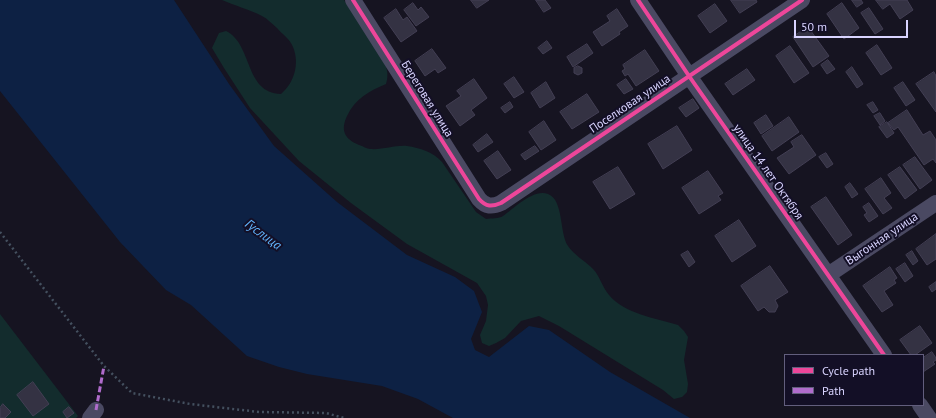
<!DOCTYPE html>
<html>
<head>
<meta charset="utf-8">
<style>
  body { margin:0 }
  #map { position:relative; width:936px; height:418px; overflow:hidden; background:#161421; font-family:"PT Sans",sans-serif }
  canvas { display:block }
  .legend { position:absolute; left:784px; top:354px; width:140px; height:52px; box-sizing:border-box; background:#130f26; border:1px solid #625e7d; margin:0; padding:5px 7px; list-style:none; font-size:12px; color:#d9d4ff }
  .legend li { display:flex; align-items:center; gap:8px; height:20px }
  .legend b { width:20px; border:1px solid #625e7d }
  .scale { position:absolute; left:794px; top:20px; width:114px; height:18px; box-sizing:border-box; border:2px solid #d9d4ff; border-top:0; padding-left:5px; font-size:12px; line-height:14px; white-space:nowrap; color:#d9d4ff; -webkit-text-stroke:3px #130f26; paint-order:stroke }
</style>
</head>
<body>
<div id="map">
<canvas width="936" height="418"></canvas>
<ul class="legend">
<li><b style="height:5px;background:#ed469a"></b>Cycle path</li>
<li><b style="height:5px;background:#b06ccc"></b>Path</li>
</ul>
<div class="scale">50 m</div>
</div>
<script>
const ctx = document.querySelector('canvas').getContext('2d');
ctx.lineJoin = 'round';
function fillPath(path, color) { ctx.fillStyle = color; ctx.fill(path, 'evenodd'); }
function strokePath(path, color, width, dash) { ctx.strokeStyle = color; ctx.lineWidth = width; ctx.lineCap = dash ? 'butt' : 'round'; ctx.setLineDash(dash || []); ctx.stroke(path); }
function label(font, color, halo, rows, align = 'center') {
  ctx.font = font + ' "PT Sans",sans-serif'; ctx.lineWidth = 4; ctx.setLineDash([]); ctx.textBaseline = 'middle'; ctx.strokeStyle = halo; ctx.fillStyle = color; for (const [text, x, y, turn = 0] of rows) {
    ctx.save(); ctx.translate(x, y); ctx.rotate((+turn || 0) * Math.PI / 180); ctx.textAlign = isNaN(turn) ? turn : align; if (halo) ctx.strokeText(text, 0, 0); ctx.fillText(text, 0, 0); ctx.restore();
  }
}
fillPath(new Path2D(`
  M222 0H344L383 59C387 68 389 74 386 84 369 91 355 99 347 116 340 131 345 139 359 145 363 146 367 149 370 149 383 150 395 145 407 146 420 148 433 152 442 162L476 212 486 219C491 218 499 219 503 216 514 208 534 188 548 194 564 200 559 232 568 246 574 255 585 261 593 269 600 276 602 287 609 295 625 314 655 318 678 325L684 331 688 337 684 360 688 384 687 392 682 397 674 399 663 390 559 326 539 316 521 321 505 338 496 343 489 346 482 343 480 335 486 321 488 305 486 296 477 283 407 244 351 203 299 161 250 108 224 68 212 48 219 33 226 31C253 44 244 93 281 94 294 83 300 64 293 47 290 39 282 34 277 28 272 24 268 19 262 16 249 9 235 6 222 0Z
  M0 314 78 416 76 418H0Z`), '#132c2d');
fillPath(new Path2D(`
  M0 0H174L229 84 274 146 337 202 407 255 455 277 474 291 482 312 471 339 475 350 489 357 529 326 549 330 610 372 690 418H453L418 399 382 386 307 374 279 367 247 356 191 305 166 290 120 242 0 91Z`), '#0d2144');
const building = new Path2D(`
  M471 0H489L477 8Z
  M536 0H545L551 8 544 12Z
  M731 0H756L757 2 740 13Z
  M852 0H861L863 3 857 7Z
  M876 0H907L913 10 900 19 890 4 883 9Z
  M413 3 418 10 421 7 429 17 416 26 404 10Z
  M842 3 859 28 844 39 827 14Z
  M715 4 727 21 710 33 698 16Z
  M869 8 883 29 875 34 861 13Z
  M396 9 403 20 407 17 417 31 401 42 384 18Z
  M617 9 628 26 619 32 620 34 602 46 593 32 610 21 607 16Z
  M808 27 829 56 813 67 793 37Z
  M547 41 552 48 543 54 538 48Z
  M587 44 593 53 573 67 567 57Z
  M877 45 892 68 881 75 866 53Z
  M790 46 809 73 794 83 776 56Z
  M432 49 446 68 438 73 435 69 425 76 415 61Z
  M645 50 659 71 636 86 628 74 625 76 622 71 625 69 623 65Z
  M828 60 835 69 827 74 821 65Z
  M578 66 582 68V73L578 75 574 73V68Z
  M852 67 863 84 857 88 846 72Z
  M747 69 755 80 733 95 725 84Z
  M934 72 936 76V112L916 84Z
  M514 77 524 92 514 98 504 84Z
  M474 79 487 98 471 110 475 115 460 126 446 106 461 96 457 91Z
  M626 79 633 89 624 94 617 85Z
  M546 82 555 98 540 108 531 93Z
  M903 82 915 100 906 106 894 88Z
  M587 94 599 112 572 129 560 112Z
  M693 99 699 108 686 117 679 108Z
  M510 102 513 107 505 113 501 108Z
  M873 102 878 110 873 113 867 105Z
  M907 110 923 135 930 131 936 140V163L933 159 924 165 898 127 894 130 888 123Z
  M880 113 885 121 880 125 874 116Z
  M766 115 773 126 761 134 754 123Z
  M789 117 799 132 772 151 762 136Z
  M544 121 556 140 541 150 529 132Z
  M887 122 894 133 887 138 879 127Z
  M677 126 692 150 663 169 648 144Z
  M487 134 493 142 478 152 473 145Z
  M802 135 816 155 789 174 777 158 794 147 791 142Z
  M535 146 539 151 525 160 521 155Z
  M498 151 511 170 497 179 484 161Z
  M826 153 833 164 827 168 819 157Z
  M915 157 932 180 920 189 903 165Z
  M618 167 635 194 610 209 593 182Z
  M900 167 917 190 905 199 888 175Z
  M708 171 723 193 718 196 721 200 699 214 682 188Z
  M881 178 891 193 884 198 892 208 883 214 865 189Z
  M850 183 858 194 852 198 845 187Z
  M826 197 852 235 838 245 811 207Z
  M869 203 878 216 869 222 864 215 867 213 863 207Z
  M739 220 756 246 732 262 715 236Z
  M936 234V259L927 265 916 249Z
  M688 251 695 262 689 267 681 255Z
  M912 251 918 261 913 265 906 255Z
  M905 263 913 276 905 282 896 269Z
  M770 266 788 292 775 300 778 306 775 312H769L764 307 758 311 741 286Z
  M890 267 897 278 894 280 896 283 884 291 893 305 882 312 863 286Z
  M936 282V289L932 292 929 287Z
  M920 326 932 343 915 355H911L900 340Z
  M932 352 936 358V360L933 362 935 364 923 372V358Z
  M33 382 49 404 33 416 17 395Z
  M3 404 11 412 5 418H0V408Z
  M69 407 74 413 67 418 63 412Z`);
fillPath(building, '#343243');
strokePath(building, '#433f54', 1);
strokePath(new Path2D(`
  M0 232 104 366 132 393 190 404 259 412 326 413 344 418`), '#44505f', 2.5, [2, 3]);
strokePath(new Path2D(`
  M353 0 479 199C486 207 492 207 501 203L802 0
  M638 0 689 76 884 355
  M828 275 936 203
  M920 405 929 418
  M90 418 96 410`), '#4a4962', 16);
strokePath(new Path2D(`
  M96 410 104 366`), '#b06ccc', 3, [6, 3]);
strokePath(new Path2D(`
  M353 0 479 199C486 207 492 207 501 203L802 0
  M638 0 689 76 884 355`), '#ed469a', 4);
label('12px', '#d9d4ff', '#130f26', [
  ["Береговая улица",427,99,58],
  ["Поселковая улица",630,104,-34],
  ["улица 14 лет Октября",768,172,55],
  ["Выгонная улица",882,239,-34]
]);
label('italic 13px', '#62b6ff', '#130f26', [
  ["Гуслица",263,235,36]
]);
</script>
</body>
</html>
